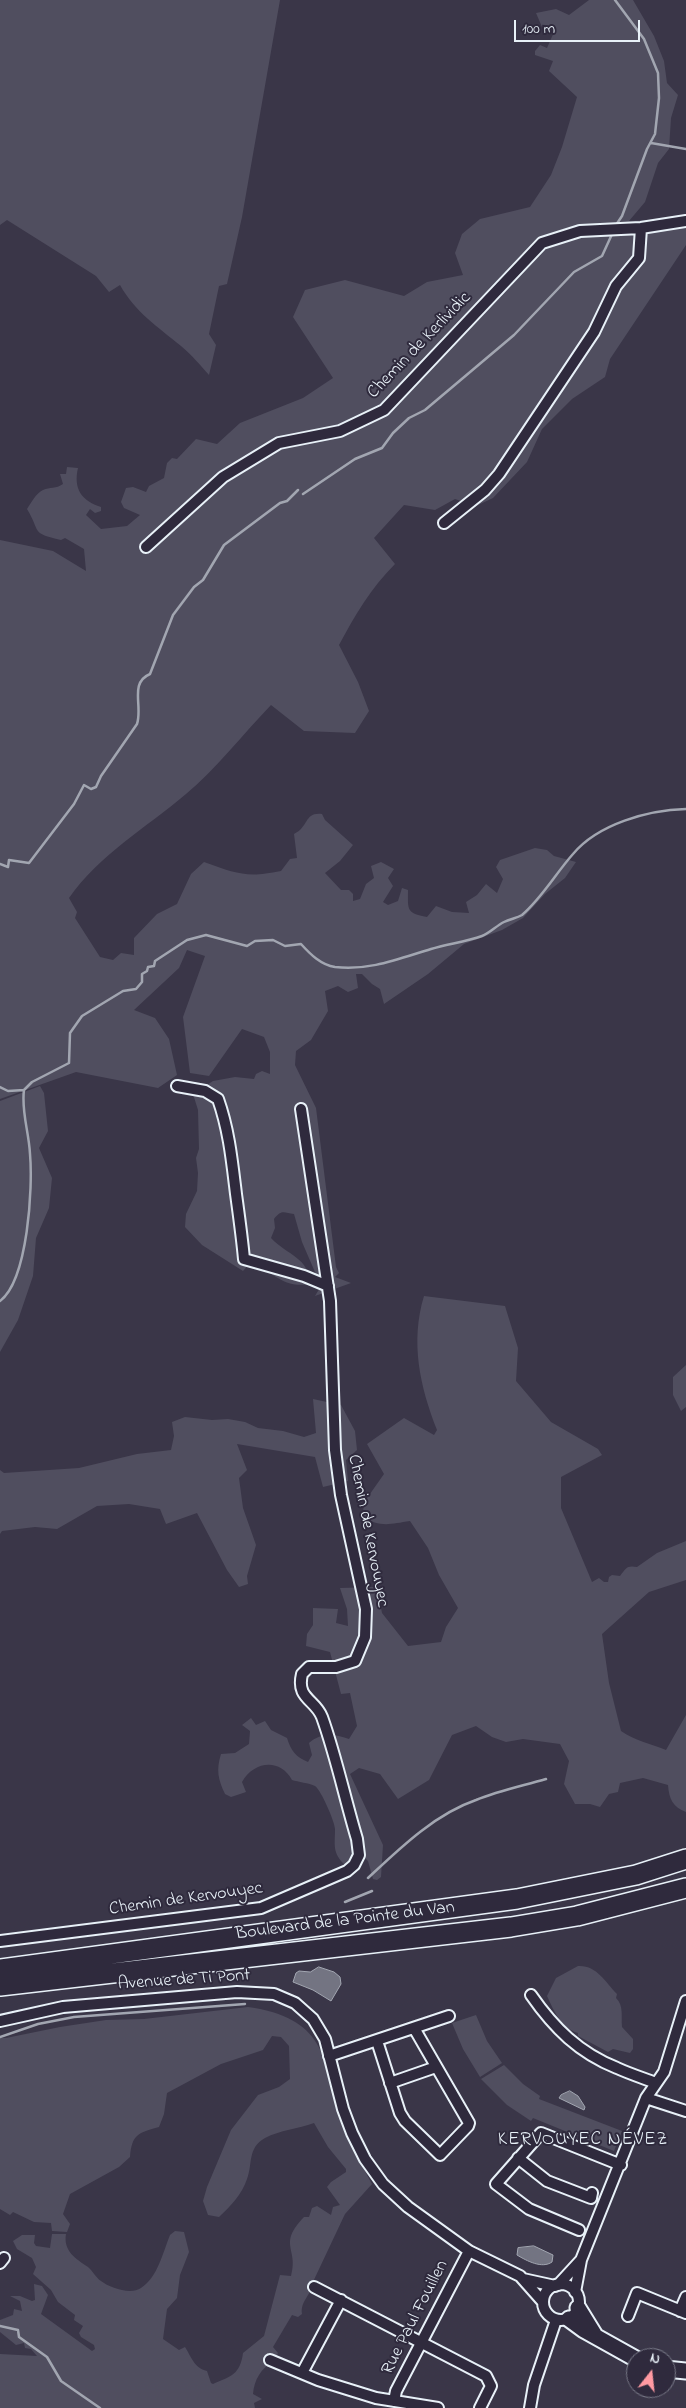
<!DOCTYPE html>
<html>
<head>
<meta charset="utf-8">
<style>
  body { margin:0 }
  #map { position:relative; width:686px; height:2408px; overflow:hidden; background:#3a3648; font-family:"Indie Flower",sans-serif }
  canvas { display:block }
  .north { position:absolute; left:626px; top:2348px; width:50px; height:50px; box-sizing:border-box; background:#2f2a3d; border:1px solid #797a88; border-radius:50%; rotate:16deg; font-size:14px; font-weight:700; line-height:20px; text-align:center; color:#e8f1f8 }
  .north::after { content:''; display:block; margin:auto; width:18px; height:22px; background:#ff9aa2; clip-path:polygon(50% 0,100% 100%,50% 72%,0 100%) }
  .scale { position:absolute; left:514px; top:20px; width:126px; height:22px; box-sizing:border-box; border:2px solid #e8f1f8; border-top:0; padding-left:6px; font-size:15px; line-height:18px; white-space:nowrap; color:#e8f1f8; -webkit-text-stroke:4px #2f2a3d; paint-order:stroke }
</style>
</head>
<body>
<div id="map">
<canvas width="686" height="2408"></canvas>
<div class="north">N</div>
<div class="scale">100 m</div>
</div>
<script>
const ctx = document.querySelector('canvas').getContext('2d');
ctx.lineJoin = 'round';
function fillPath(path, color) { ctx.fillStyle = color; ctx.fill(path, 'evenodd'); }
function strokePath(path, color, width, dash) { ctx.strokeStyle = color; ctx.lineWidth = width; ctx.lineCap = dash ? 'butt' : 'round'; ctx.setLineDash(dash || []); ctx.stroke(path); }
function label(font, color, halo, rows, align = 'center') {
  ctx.font = font + ' "Indie Flower",sans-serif'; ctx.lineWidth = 4; ctx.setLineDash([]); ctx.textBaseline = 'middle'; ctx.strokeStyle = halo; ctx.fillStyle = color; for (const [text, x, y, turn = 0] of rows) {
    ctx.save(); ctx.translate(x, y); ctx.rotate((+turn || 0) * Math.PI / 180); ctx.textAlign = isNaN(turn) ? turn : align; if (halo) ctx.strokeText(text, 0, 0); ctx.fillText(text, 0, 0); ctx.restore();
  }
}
fillPath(new Path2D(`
  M0 0H280L242 217 227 284 219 286 209 334 216 345 209 375C200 365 192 355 181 346 158 327 135 312 120 285L109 292 96 276 7 220 0 225Z
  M589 0H633L654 36 664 61 667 83 678 95 671 118 669 149 658 163 645 202 629 221 686 219V245L610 359 605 377 572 399 542 429 527 462 493 498 476 506 455 499 435 510 404 505 374 538 395 564C371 588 355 615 339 645L358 682 369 711 355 733 304 731 271 705C244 733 215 770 186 794 146 828 100 854 69 898L77 912 75 918 100 957 113 960 121 953 134 955V938L157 914 177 904 191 874 204 862C237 874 247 878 281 871L290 859 297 858 294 834C309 827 304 812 322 814L325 820 353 845 340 861 325 873 341 890H349L353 894V901L360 899 366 884 374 878 371 866 381 862 394 869 388 878 393 886 383 902 388 905 398 901 402 888 408 890C408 910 406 913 427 917L436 906 452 912 469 913 466 902 477 895 486 884 497 893 503 879 496 867 500 860 535 848 547 850 554 856 576 862 565 878 545 894 523 918 502 930 464 944 428 974 384 1004 380 989 372 984 362 974H356L358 988 348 992 338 986 325 991 328 1011 311 1040 296 1051 295 1065 316 1108 336 1267 339 1273 335 1277 351 1283 315 1296 321 1286 302 1242 294 1214C284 1213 282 1209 274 1219L275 1228 271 1238C288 1256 309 1257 310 1284 283 1289 272 1271 251 1262L243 1271 202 1245 185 1227 186 1214 197 1191 198 1173 196 1158 199 1149 198 1110 193 1094 213 1081 235 1077 254 1079 256 1074 262 1071 270 1074V1052L264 1037 242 1029 209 1076 190 1073 183 1017 205 956 187 950 179 968 134 1010 155 1018 169 1039 177 1075 158 1088 76 1072 0 1099V540L53 551 86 571 84 549 65 538 61 540C30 533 41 532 27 509 31 503 36 493 43 490 50 487 56 489 63 484L60 474H66L67 467 78 468C73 489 82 501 101 507V511L95 513 90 509 86 515 101 529 127 526 140 515 124 508 121 502 126 488 133 487 146 492 149 486 164 478 167 463 172 458 177 459 196 439 217 444 240 423 303 398 333 378 293 317 305 290 345 280 404 296 427 282 463 275 455 253 462 234 480 219 530 207 551 175 562 147 577 97 549 71 553 61 535 55V51L540 45 547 48 554 32 542 27 536 13 556 9 569 15Z
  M40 1086 44 1093 48 1131 39 1148 52 1178 49 1208 36 1238 33 1276 18 1320 0 1352V1101Z
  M424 1296 505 1306 518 1348 516 1381 551 1422 598 1449 602 1455 561 1477V1508L592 1582 599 1578 604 1582H608L609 1577 612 1575 620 1576C626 1568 627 1565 637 1567L657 1553 686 1541V1580L649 1592 602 1634 609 1683 621 1731C634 1740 651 1744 666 1750L686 1715V1812C673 1807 669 1799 668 1785L643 1778 620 1783 618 1792 609 1794 600 1807 590 1804H575L564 1784 569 1761 560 1744 523 1739 506 1742 492 1737 476 1726 452 1735 429 1780 398 1799 380 1774 359 1768 350 1774 383 1845 381 1877 377 1880 373 1879 368 1861 361 1854 345 1865C332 1853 335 1845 335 1829 335 1822 321 1790 315 1786 309 1783 298 1782 292 1780 280 1758 254 1761 242 1782L246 1792 231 1797 225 1794C218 1779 216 1770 221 1754L235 1753 249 1744 250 1731 242 1725 251 1718 256 1725 265 1721 271 1730 287 1738C291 1751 296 1757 308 1762L312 1755 309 1743C321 1732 336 1734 349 1739L357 1726 350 1693 341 1694 330 1652 306 1646 307 1634 313 1625V1608L338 1609 336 1623 348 1626 347 1609 340 1588 377 1587 382 1613 408 1646 441 1642 446 1627 458 1608 439 1575 428 1548 410 1521C390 1524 380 1528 362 1516L365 1501 384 1474 367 1444 404 1418 434 1435 437 1430C420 1387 410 1342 424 1296Z
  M686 1365V1407L681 1411 673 1395V1377Z
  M313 1399 341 1405 355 1431 357 1450 346 1460 348 1481 323 1487 315 1457 237 1444 247 1470 239 1478 243 1508 256 1545 247 1576 248 1584 239 1587 227 1570 197 1513 166 1524 160 1509 129 1504 97 1506 57 1529 35 1527 2 1531 0 1534V1470L4 1473 79 1468 137 1454 171 1450 174 1436 172 1422 185 1417 212 1420 228 1419 245 1422 258 1428 283 1431 304 1437 316 1433Z
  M578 1966C597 1965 605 1982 617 1994L616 1998C624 2006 621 2016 622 2027L633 2039V2049L630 2053 613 2049 608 2052 578 2036V2033C561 2028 554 2011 547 1996L556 1978Z
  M248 2007C324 2018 323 2055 343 2118 350 2141 360 2163 372 2184L345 2214 312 2284C311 2296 300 2301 302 2314L298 2317 292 2315 273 2347 278 2353 274 2361C261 2368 254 2380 253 2394L262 2399 254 2403 255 2408H0V2354L37 2356 31 2349 25 2348 24 2343 16 2345 0 2332V2320L13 2315 14 2309 22 2311 20 2301 10 2296H20L32 2301 35 2300 34 2284 42 2286 48 2295 41 2314 92 2351 95 2349 94 2345 81 2337 79 2333 83 2326 74 2320 75 2315 58 2302 51 2290 33 2274 36 2267 32 2258 17 2249 13 2241 22 2235H35L34 2243 36 2246 50 2248 52 2234H66C63 2251 76 2259 88 2267 93 2271 96 2278 101 2281 110 2288 131 2295 141 2288 158 2277 163 2252 170 2235L175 2231 184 2232 189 2252 180 2275 177 2298 167 2309 163 2339 179 2350 185 2347C191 2356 194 2368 207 2371L211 2383 213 2384C231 2376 240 2375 243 2353L264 2336 280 2275 291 2276C299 2248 277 2245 304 2217H309L312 2208 317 2206 331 2215 333 2207 340 2205 327 2187 331 2182 346 2172V2169L328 2147 314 2123C298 2129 280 2130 265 2138 247 2148 253 2164 247 2179 242 2194 231 2206 219 2217L208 2215 203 2201 207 2187 231 2130 258 2095 279 2087 290 2079 289 2046 281 2037 272 2036 263 2050 221 2064 167 2093 164 2114 159 2127C138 2133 132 2134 130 2157L119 2167 70 2194 63 2214 70 2224 67 2232 52 2231 51 2223 34 2222 13 2212 10 2215 0 2209V2038H6L60 2027 106 2020 144 2019Z
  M476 2015 487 2041 502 2063 480 2077 463 2049 452 2023Z
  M504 2065 523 2084 540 2096 539 2099 622 2131 614 2151 533 2118 531 2121 507 2105 481 2079Z`), '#504e5f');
const water = new Path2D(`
  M319 1967 334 1972 340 1977 341 1984 331 2001 313 1990 293 1982 296 1973 299 1971 310 1972Z
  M570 2091 578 2096 585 2107 584 2110 559 2098 561 2095Z
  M534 2246 553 2255 552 2262C542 2269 527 2261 517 2255L518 2248Z`);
fillPath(water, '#737482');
strokePath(water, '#a2a6b1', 1);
strokePath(new Path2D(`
  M615 0 644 39 658 73 659 98 655 134 647 149 622 216 616 225
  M651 143 686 149
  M303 494 355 459 382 448 393 433 409 418 425 410 514 335 574 272 602 256 613 232
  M0 864 8 867 9 860 29 863 74 804 84 785 91 789 96 787 101 776 137 724C143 706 129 683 150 674L173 615 194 587 203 580 224 545 280 503 287 501 298 490
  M0 1087 8 1091 24 1090 32 1082 69 1063 70 1033 82 1016 123 991 136 989 142 982V974L147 971 148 967 154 966 155 961 187 940 206 935 247 946 255 941 273 940 285 946 301 944C310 954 321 965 335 967 369 971 398 959 431 949 447 944 465 942 482 936 490 933 496 926 504 922 510 919 517 918 522 915 542 898 556 873 573 854 598 824 648 810 686 809
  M0 1301C28 1280 33 1187 30 1154 29 1132 21 1111 24 1090
  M368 1878C400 1848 435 1814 476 1800 498 1791 522 1786 546 1779
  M345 1902 372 1891
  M0 2037 38 2024 74 2017 245 2004
  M0 2326 18 2330 19 2337 47 2357 61 2381 100 2408`), '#a2a6b1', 2.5);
const street = new Path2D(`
  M444 523 485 490 499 474 594 332 616 286 639 258 641 228
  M146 547 223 477 279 443 340 431 384 410 542 243 580 231 641 228 686 221
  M177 1086 205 1091 218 1099C229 1130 232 1161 236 1194 239 1216 242 1237 244 1259L304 1276 328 1286
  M0 1941 261 1908 347 1871 354 1865 359 1855 357 1839C345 1799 336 1756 322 1717 315 1699 296 1699 302 1674L309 1667H336L355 1661 365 1637 366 1609 341 1495 335 1450 330 1301 301 1109
  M531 1995C554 2028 579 2053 617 2068 630 2074 643 2078 656 2083
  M0 2021 63 2007 237 1992 274 1994 295 2003 313 2019 325 2039 343 2109 352 2133 365 2159 383 2184 408 2207 469 2251 520 2276 543 2302
  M377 2041 400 2113 405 2121 440 2155 468 2126 469 2123 414 2028
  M329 2056 449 2016
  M390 2083 436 2067
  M646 2098 686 2111
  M518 2158 547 2181 591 2198 592 2193
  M579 2230 529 2209 496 2184 541 2133 621 2165
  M581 2260 646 2098 664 2072 686 2001
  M0 2263 4 2258
  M523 2279 555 2286
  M543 2302a18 18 0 1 1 36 0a18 18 0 1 1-36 0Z
  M558 2285 581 2260 575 2292
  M314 2287 486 2376 491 2386 480 2408
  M680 2311 686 2297
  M628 2316 637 2293 686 2313
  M270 2360 318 2380 376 2398 438 2408
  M302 2373 341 2300
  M394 2401 396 2391 469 2251
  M530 2408 534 2385 556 2320`);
const secondary = new Path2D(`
  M578 2308 594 2334
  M569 2319 584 2330 636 2359
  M666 2369 686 2371`);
const highway = new Path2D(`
  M0 1969 517 1899 636 1875 686 1859
  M0 1986 511 1927 577 1916 686 1888`);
strokePath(street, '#e8f1f8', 14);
strokePath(secondary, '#e8f1f8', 19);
strokePath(highway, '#e8f1f8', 22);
strokePath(street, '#2f2a3d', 10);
strokePath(secondary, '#2f2a3d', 15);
strokePath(highway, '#2f2a3d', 19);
label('18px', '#e8f1f8', '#2f2a3d', [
  ["Chemin de Kerlividic",420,346,-46],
  ["Chemin de Kervouyec",367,1531,79],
  ["Chemin de Kervouyec",186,1900,-8],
  ["Boulevard de la Pointe du Van",345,1922,-7],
  ["Avenue de Ti Pont",184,1981,-4],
  ["Rue Paul Fouillen",416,2318,-63]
]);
ctx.letterSpacing = '1px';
label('19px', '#e8f1f8', '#2f2a3d', [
  ["KERVOUYEC NÉVEZ",583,2141]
]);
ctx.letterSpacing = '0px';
</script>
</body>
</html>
